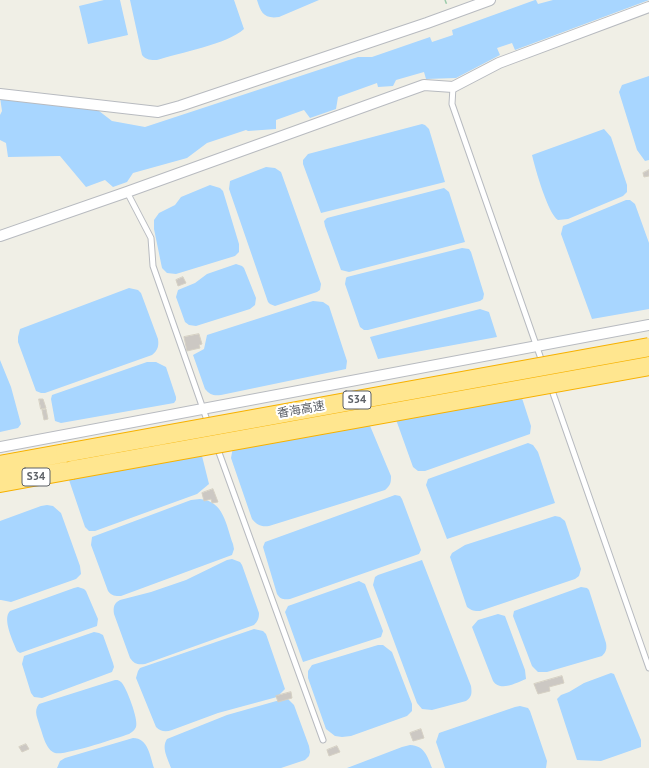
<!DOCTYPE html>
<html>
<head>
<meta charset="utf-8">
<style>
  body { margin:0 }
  canvas { display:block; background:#f0efe6 }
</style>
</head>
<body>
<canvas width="649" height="768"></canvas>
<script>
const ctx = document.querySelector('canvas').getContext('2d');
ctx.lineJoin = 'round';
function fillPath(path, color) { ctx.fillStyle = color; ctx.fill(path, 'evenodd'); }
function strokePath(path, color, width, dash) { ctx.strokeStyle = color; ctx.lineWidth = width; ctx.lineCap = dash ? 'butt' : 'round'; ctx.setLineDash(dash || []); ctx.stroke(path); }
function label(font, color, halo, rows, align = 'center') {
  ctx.font = font + ' "PT Sans","Noto Sans SC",sans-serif'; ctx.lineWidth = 4; ctx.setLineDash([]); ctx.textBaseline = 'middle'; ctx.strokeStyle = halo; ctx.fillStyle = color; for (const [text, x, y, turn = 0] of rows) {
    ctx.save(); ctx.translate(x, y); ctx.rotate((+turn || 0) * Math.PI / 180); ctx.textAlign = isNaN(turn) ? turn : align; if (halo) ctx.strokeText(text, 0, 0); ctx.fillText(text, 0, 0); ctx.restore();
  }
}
fillPath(new Path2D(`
  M104 0H120L128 35 88 44 79 6Z
  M130 0H234L244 29C228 44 179 53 157 60 151 60 146 60 142 55Z
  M257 0H319L279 17C264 19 261 13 257 0Z
  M535 0H536L538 4 553 0H649L515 50 512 43 497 48 500 55 456 78 426 79 424 72 396 80 393 86 378 87 377 83 338 97 336 109 310 118 304 110 276 120V129L248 131 246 130 207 143 187 158 133 173 127 182 113 187 105 180 86 187 60 156 8 157 6 143 0 140V115L2 111 0 97 90 104 112 121 145 127 358 57H372L430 37 432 42 453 35 452 30Z
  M649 76V160L645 161 637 150 619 92 622 85Z
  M422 124 425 125 429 129 445 182 321 213 303 164V160L308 154Z
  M604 129 611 137 627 185V192L623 196 568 219 558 220C548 214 535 168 532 155Z
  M266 167 275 168 281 172 321 284 320 290 317 292 275 306 270 304 268 302 229 189 230 181Z
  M210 185 220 188 223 191 239 244V252L235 256 176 274 167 273 162 268 154 229V220L159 213 175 205 181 197Z
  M444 188 449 192 465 242 349 272 341 270 325 226 324 221 327 218Z
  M626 200H630L635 204 649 243V309L592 319 561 234 563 226Z
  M462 248 469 249 471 252 484 294 483 299 480 301 368 330H364L360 327 345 284 346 278 347 277Z
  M236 264 242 266 244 268 256 298 255 305 250 309 196 326 189 325 185 322 176 297 178 290 195 283 207 274Z
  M129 288 138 290 141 293 158 339C159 346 158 350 152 355L45 393H41L36 391 18 342V337L20 329Z
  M313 301 323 302 329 306 347 361 346 369 221 395C214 396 210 395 205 389L193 355 204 349 207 335Z
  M480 309 489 312 497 337 378 359 370 337Z
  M0 360 11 387 21 424 18 428 0 432Z
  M147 362H156L166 367 176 397V400L174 403 61 423 55 421 51 399 52 395Z
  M521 395 531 426 530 434 425 471H418L413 467 394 414Z
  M368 421 391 476C391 482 391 485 385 490L269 526C261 527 257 525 252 519L231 458 233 447Z
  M528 443 533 445 538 452 555 503 447 539 426 485 428 479Z
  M201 452 209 484 197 494 95 531H89L85 527 68 477Z
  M395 495 400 496 402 499 420 547 421 550 419 554 290 599C284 600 280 599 277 594L263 547 265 542Z
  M200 499C224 501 226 525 233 544L234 549 232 555 121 596C115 596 112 596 108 591L91 545 92 537 191 500Z
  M47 505 53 506 61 513 80 566 81 574 76 579 11 602 1 600H0V521L41 506Z
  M555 516 560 517 565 521 581 569 579 576 575 579 480 611C474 611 472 611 467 607L450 557 452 553 465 545Z
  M232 559 240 562 242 565 259 613C259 618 258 621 254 625L145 664C138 665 134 664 130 658L114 614C113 607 114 603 120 600L151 592 186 580 227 560Z
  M422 560 471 686C472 693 472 697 466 701L432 710 422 709 417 703 373 585 375 577 378 575Z
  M359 581 365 584 383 631 381 637 303 662 285 612 288 606Z
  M78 587 84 589 86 591 98 619 97 626 20 653 17 651C13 641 2 619 10 611L74 588Z
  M581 587 587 588 589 590 606 643C607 649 606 652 602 656L547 672H538L532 666 513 616 514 611Z
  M498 614 505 616 525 670 526 679C516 683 500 692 493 681L472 627 478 620Z
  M254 629 263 631 266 634 285 689 277 697 218 713 172 730C166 732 161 732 156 727L136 678 138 671 140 668Z
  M94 632 99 633 103 635 113 663 114 667 112 672 42 698 34 697 31 693 22 664 24 656Z
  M378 645H383L392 652 412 704V711L407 716 351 736 342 737 335 736 326 729 308 678V671L312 665Z
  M611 673 614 674 641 740V747L601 761 577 760 557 699 561 695 569 692 584 683Z
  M115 680C118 680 118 680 121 682 126 686 139 720 136 727 135 730 132 732 129 734 117 738 64 756 55 753 46 750 43 735 40 727 38 719 33 711 39 704Z
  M287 698 294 705 309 746 310 752 309 756 305 760 281 768H171C168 759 161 748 167 739L227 715Z
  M520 706 528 708 530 711 547 761 546 768H445L436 742 439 733 515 707Z
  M133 738C148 738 150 756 154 768H57L60 761 65 758Z
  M410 745C425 746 427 756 432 768H347L402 747Z`), '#a8d6ff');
const building = new Path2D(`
  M649 170V176L644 177 643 173Z
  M183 277 186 283 178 286 176 280Z
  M199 334 202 344 199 345 200 348 187 351 184 337Z
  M39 399H43L46 408 41 409Z
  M46 409 48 419 44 420 42 410Z
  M213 489 218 502 212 503 211 499 204 501 202 493Z
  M562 676 564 683 549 687 550 691 538 694 534 684Z
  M291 692 292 698 278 702 276 696Z
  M421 729 424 738 413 741 410 733Z
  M26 744 29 749 22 752 19 747Z
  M337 746 340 752 329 756 327 750Z`);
fillPath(building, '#ccc8c3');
strokePath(building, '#d6d1c4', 1);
const service = new Path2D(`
  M453 87 452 104 649 668
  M127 192 151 238 153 266 208 423
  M217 447 323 740`);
const minor = new Path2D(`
  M0 94 158 112 180 106 427 23 490 0
  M0 236 127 192 424 85 453 87 499 63 649 7
  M0 447 649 325`);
const motorway = new Path2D(`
  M0 465 65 453
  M0 483 72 470`);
strokePath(service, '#b8bbc0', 7);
strokePath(minor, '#b8bbc0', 12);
strokePath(motorway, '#f7b100', 20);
strokePath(new Path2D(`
  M445 0 447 5`), '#9acaa9', 1.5, [4, 2]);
strokePath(service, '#fff', 5);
strokePath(minor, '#fff', 10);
strokePath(motorway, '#ffe68f', 18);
const motorwayBridge = new Path2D(`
  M65 453 649 347
  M72 470 649 366`);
strokePath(motorwayBridge, '#f7b100', 20, []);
strokePath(motorwayBridge, '#ffe68f', 18);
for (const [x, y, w] of [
  [357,400,28],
  [36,477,28]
]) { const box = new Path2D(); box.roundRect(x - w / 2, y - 9, w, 18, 3); ctx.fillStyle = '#fff'; ctx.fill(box); strokePath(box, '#5d6167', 1); }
label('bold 11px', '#5d6167', null, [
  ["S34",357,400],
  ["S34",36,477]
]);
label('12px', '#5d6167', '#fff', [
  ["香海高速",301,410,-10]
]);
</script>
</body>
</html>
